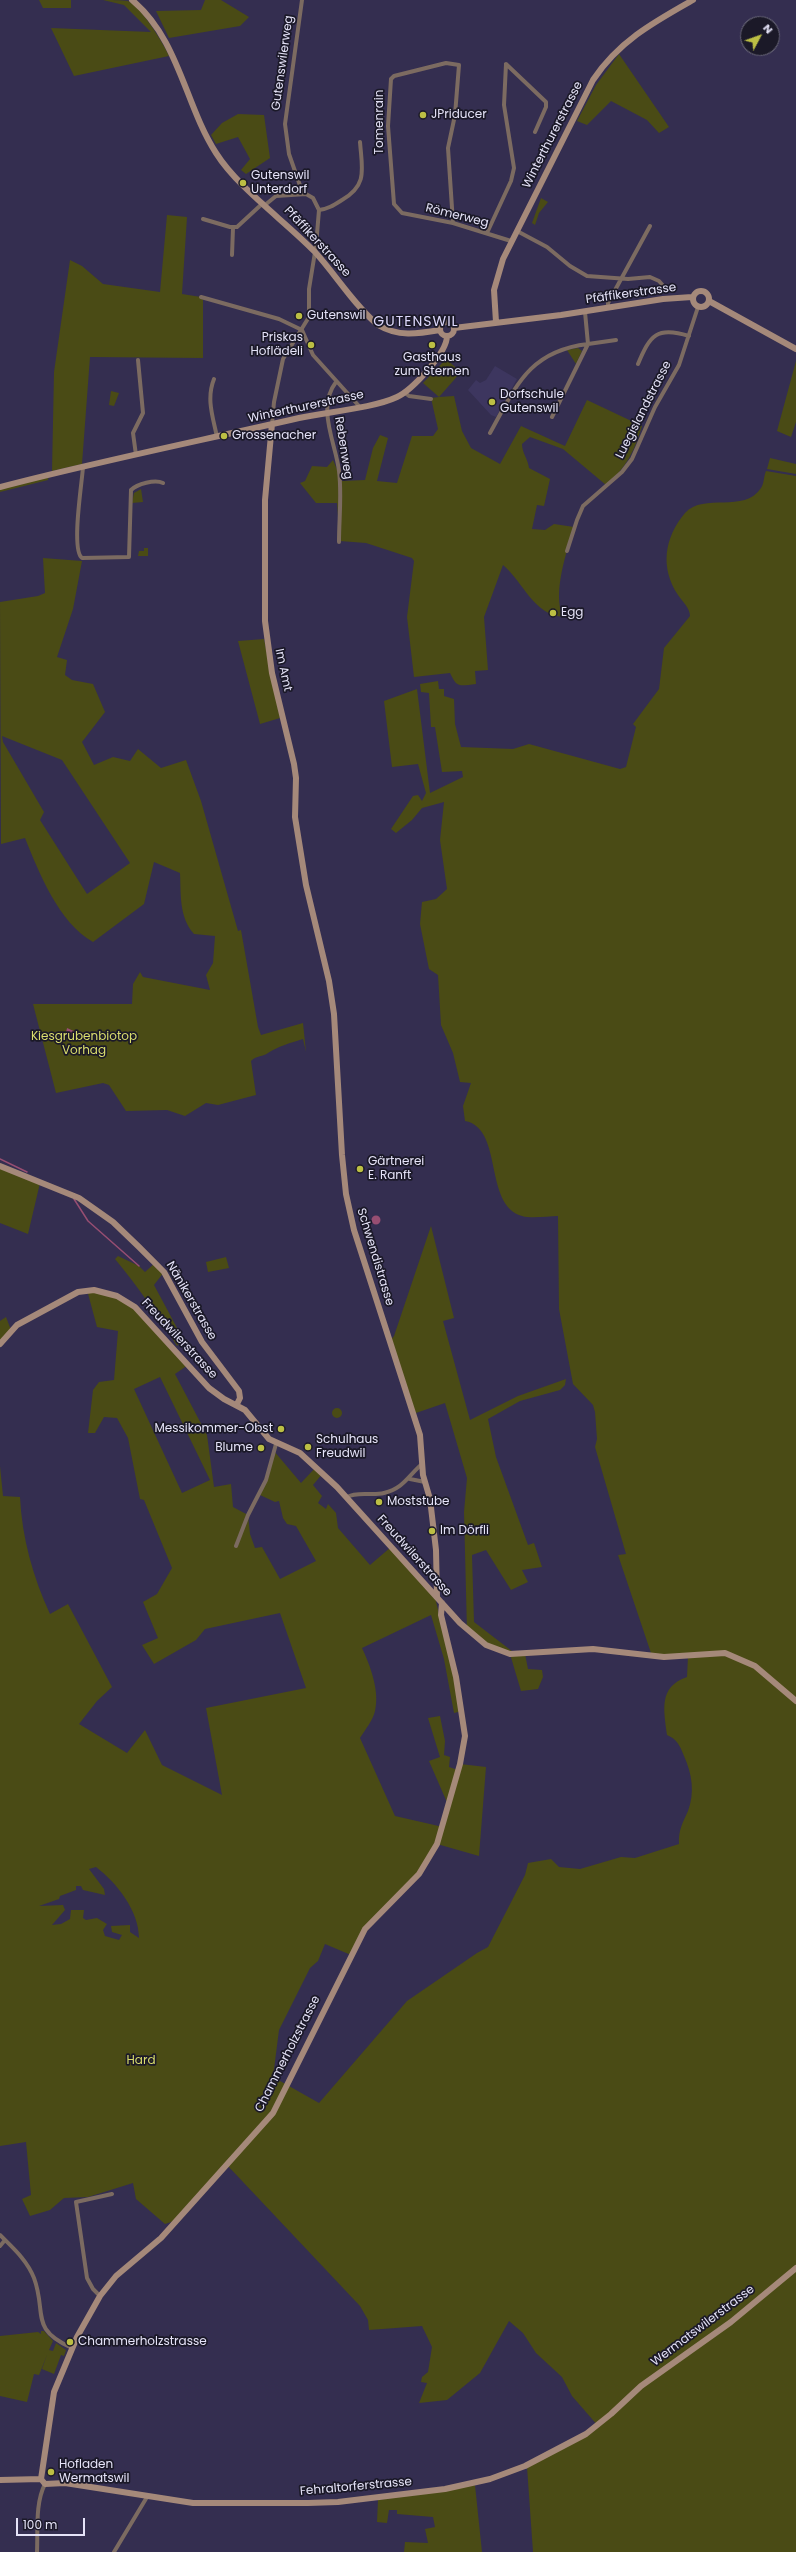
<!DOCTYPE html>
<html>
<head>
<meta charset="utf-8">
<style>
  body { margin:0 }
  #map { position:relative; width:796px; height:2552px; overflow:hidden; background:#342e50; font-family:Poppins,sans-serif }
  canvas { display:block }
  .north { position:absolute; left:740px; top:16px; width:40px; height:40px; box-sizing:border-box; background:#1b1928; border:1px solid #6c6a7b; border-radius:50%; rotate:49deg; font-size:11px; font-weight:700; line-height:16px; text-align:center; color:#e5e3f8 }
  .north::after { content:''; display:block; margin:auto; width:14px; height:18px; background:#bcbf44; clip-path:polygon(50% 0,100% 100%,50% 72%,0 100%) }
  .scale { position:absolute; left:16px; top:2518px; width:69px; height:18px; box-sizing:border-box; border:2px solid #e5e3f8; border-top:0; padding-left:5px; font-size:12px; line-height:14px; white-space:nowrap; color:#e5e3f8; -webkit-text-stroke:3px #1b1928; paint-order:stroke }
</style>
</head>
<body>
<div id="map">
<canvas width="796" height="2552"></canvas>
<div class="north">N</div>
<div class="scale">100 m</div>
</div>
<script>
const ctx = document.querySelector('canvas').getContext('2d');
ctx.lineJoin = 'round';
function fillPath(path, color) { ctx.fillStyle = color; ctx.fill(path, 'evenodd'); }
function strokePath(path, color, width, dash) { ctx.strokeStyle = color; ctx.lineWidth = width; ctx.lineCap = dash ? 'butt' : 'round'; ctx.setLineDash(dash || []); ctx.stroke(path); }
function label(font, color, halo, rows, align = 'center') {
  ctx.font = font + ' Poppins,sans-serif'; ctx.lineWidth = 3.5; ctx.setLineDash([]); ctx.textBaseline = 'middle'; ctx.strokeStyle = halo; ctx.fillStyle = color; for (const [text, x, y, turn = 0] of rows) {
    ctx.save(); ctx.translate(x, y); ctx.rotate((+turn || 0) * Math.PI / 180); ctx.textAlign = isNaN(turn) ? turn : align; if (halo) ctx.strokeText(text, 0, 0); ctx.fillText(text, 0, 0); ctx.restore();
  }
}
fillPath(new Path2D(`
  M495 366 517 379 496 417 491 415 468 390 476 380 480 383 486 380Z`), '#3d365f');
fillPath(new Path2D(`
  M39 0H71V8H43Z
  M103 0C110 0 122 0 128 1 140 5 164 44 169 56L74 76 51 28 151 32 124 5Z
  M205 0H221L249 17 240 26 169 38 156 11 201 10Z
  M619 54 669 127 659 133 647 120 611 101 587 125 577 121 596 85Z
  M238 114 264 115 270 158 246 174 241 170 250 159 238 137 216 144 211 135 222 123Z
  M541 198 548 202 539 213 535 225 532 223Z
  M167 215 187 217 182 294 201 297 203 300V358L90 357 82 464 52 471 54 372 70 260 82 266 103 284 160 292Z
  M578 348 582 351 576 364 567 350Z
  M446 359 461 372 439 397 454 396 462 431 471 448 500 464 521 426 565 446 587 400 642 426C635 450 625 470 606 485L563 449 530 437 522 444C522 453 528 459 529 468L550 479 544 506 537 505 532 529 545 530 554 524 574 527C567 551 552 593 563 617 533 614 524 583 503 565L484 617 488 670 475 671 476 684C459 686 457 688 450 673L414 677 407 617 414 561 412 558 366 543 340 541 337 503H316L300 483 305 481 312 466 327 467 333 460 342 481 365 480 373 448 380 435 388 438 377 481 397 483 412 436H433L438 429 431 398 439 397 423 383Z
  M796 361V422L791 437 777 431Z
  M111 391 119 393 114 406 109 405Z
  M770 458 796 464V474L767 469Z
  M766 471 796 476V2552H533L527 2467 599 2427 572 2396 562 2377 536 2353 523 2333 509 2321 480 2373 447 2400 419 2403 427 2383 421 2382 422 2377 428 2372 432 2347 422 2326 369 2330 368 2320 360 2306 227 2165 177 2220 165 2224 136 2199 133 2183 88 2197 64 2198 50 2210 30 2216 22 2199 31 2195 26 2142 0 2146V1466L3 1496 20 1497C22 1538 33 1577 50 1614L68 1604 112 1687 97 1701 79 1724 127 1753 145 1730 162 1765 222 1795 206 1708 306 1688 280 1613 205 1629 196 1640 154 1664 142 1645 158 1638 143 1602 157 1594 172 1568 144 1500 140 1499 128 1438 117 1418 104 1417 95 1433H88L93 1390 99 1382 114 1380 118 1331 97 1327 87 1290 125 1300 188 1365 175 1374 207 1435 214 1487 231 1484 233 1507 248 1515 250 1534 255 1548 262 1547 280 1579 316 1561 296 1526 287 1524 283 1518 279 1501 275 1502 260 1495 274 1451 301 1483 316 1467 323 1473 313 1485 322 1496 318 1503 326 1509 328 1504 336 1513 338 1528 370 1565 391 1547 435 1597 462 1711 454 1713 444 1659 431 1615 362 1648C370 1665 380 1691 375 1711 373 1720 365 1730 360 1738L395 1816 443 1827 449 1807 429 1761 440 1757 428 1718 440 1716 445 1741 444 1755 450 1757 449 1767 458 1770 460 1764 486 1767 479 1856 437 1844 426 1864 381 1910 351 1955 325 1944 318 1961 310 1968 279 2030 273 2077 319 2103 407 2001 477 1953 488 1947 525 1875 528 1863 551 1859 559 1867 580 1869 621 1857 635 1858 679 1844C678 1831 683 1822 688 1811 695 1792 692 1774 684 1756 680 1746 677 1739 667 1735 664 1710 658 1687 687 1677L688 1656H652L618 1555 626 1554 595 1447 597 1439 595 1412 593 1405 573 1384 559 1309 558 1216C548 1216 532 1219 522 1216 483 1205 504 1128 465 1121L463 1106 471 1083 460 1082 453 1053 441 1025 438 975 429 969 420 924 422 902 436 899 447 889 440 840 444 802 422 808 412 820 396 833 391 829 413 796 418 795 422 801 426 793 418 764 392 767 384 701 417 689 430 793 463 777 462 771 442 772 435 727H431L429 693 421 692 420 684 438 681 439 689H444V696L454 699 455 724 461 747 513 749 529 744 620 769 626 767 636 727 633 724 659 689 664 648 690 616C690 608 682 601 678 595 660 568 664 538 685 513 704 492 744 514 761 488 764 484 764 475 766 471ZM160 1377 210 1480 182 1493 134 1389ZM96 1867C117 1883 139 1911 139 1938L130 1932V1925L111 1926 112 1932 122 1935 119 1940 105 1936 103 1930 107 1924 97 1918 86 1920 83 1918 84 1910H71L70 1919 61 1924 52 1925 65 1910 63 1905 39 1906 59 1899 60 1896 76 1890V1886H81L83 1890 105 1895 104 1889 89 1869Z
  M49 475 48 480 0 492V484L2 486Z
  M141 489 143 502 132 503 134 493Z
  M144 548H148V556H138L139 551H144Z
  M43 558 82 561 73 609 57 657 67 660 65 675 72 680 93 684 105 712 82 742 94 765 113 757 130 761 138 749 161 768 186 760 201 801 238 931 241 930 258 1027 261 1035 303 1023 306 1052 303 1039C290 1043 279 1046 268 1053 263 1057 257 1055 251 1061L256 1095 218 1105 206 1103 185 1116 167 1110 126 1111 109 1085 103 1083 56 1093 33 1004H132L133 984 140 972 143 977 210 990 206 975 213 963 215 936 194 934C179 917 181 895 180 873L154 862 144 904 93 942C59 923 39 873 25 838L1 844 0 602 38 596 45 593ZM2 736 62 760 130 863 87 894 40 820 44 812 3 742Z
  M264 639 280 718 260 724 238 641Z
  M0 1166 40 1183 28 1234 0 1223Z
  M431 1226 454 1318 443 1321 470 1420 518 1396 566 1379 565 1385 560 1390 520 1401 488 1419 496 1457 528 1545 534 1543 542 1567 522 1570 528 1582 511 1590 486 1550 472 1555 474 1622 517 1655 525 1654 528 1669 542 1670 543 1677 538 1689 521 1691 510 1654 501 1652 467 1631 464 1512 467 1478 445 1403 413 1414 390 1341 394 1336Z
  M118 1256 139 1266 145 1272 156 1262 164 1272 154 1285 183 1339 177 1346C158 1315 138 1287 115 1259Z
  M226 1257 229 1268 208 1272 206 1262Z
  M6 1317 11 1330 0 1344V1321Z
  M332 1413a5 5 0 1 1 10 0a5 5 0 1 1-10 0Z
  M41 2331H44L53 2341 49 2350 53 2351 56 2343 66 2350 64 2356 61 2355 54 2374 42 2369 47 2355 39 2375 34 2374 27 2402 0 2396V2336L38 2332 41 2334Z
  M475 2485 482 2552H404L405 2542 428 2543 425 2529 435 2527 433 2517 397 2514V2510H389L387 2523 377 2522 378 2500Z`), '#4a4b15');
fillPath(new Path2D(`
  M67 1028 76 1032 75 1038 66 1033Z
  M371.5 1220a4.5 4.5 0 1 1 9 0a4.5 4.5 0 1 1-9 0Z`), '#974e72');
strokePath(new Path2D(`
  M0 1159 27 1172
  M74 1199 88 1221 139 1266`), '#974e72', 1.5);
strokePath(new Path2D(`
  M302 0 285 124 289 154 303 194
  M506 64 546 102V107L535 132
  M265 205 276 196 306 194 313 198 319 210 316 246 309 289V317L283 359 274 402 272 424
  M319 210C328 209 334 205 342 200 368 185 362 169 360 142
  M203 219 230 227H237L263 203
  M453 223 448 148 455 115 459 65 446 63 394 76 391 79 388 126 394 204 402 213 453 223 511 241
  M517 231 547 247 570 266 587 276 628 279 650 277 659 281 666 289
  M487 233 511 181 514 168 504 105 506 64
  M232 255 233 228
  M201 297 279 319 302 330
  M608 308V303L650 226
  M302 330 313 355 359 406
  M638 364C650 335 657 326 689 336
  M214 379C206 399 213 417 217 437
  M336 382C316 408 336 444 339 471 342 494 339 519 339 542
  M405 393 409 396 431 399
  M552 417 588 344 616 340
  M490 433C516 386 529 351 588 344L585 312
  M136 455 133 433 143 413 138 360
  M83 467C82 483 71 550 82 558L129 557 131 490C137 484 155 479 163 483
  M567 551 577 520 583 506 622 472 632 459 655 407 679 365 698 307
  M410 1479 425 1482
  M347 1497C357 1491 372 1496 384 1493 404 1488 408 1476 422 1464
  M236 1546 248 1515 266 1480 276 1444
  M0 2235C13 2248 27 2260 34 2278 47 2313 29 2329 72 2348
  M0 2246 5 2240
  M100 2296 93 2289 87 2278 76 2202 112 2194
  M37 2552C38 2531 35 2503 45 2484
  M114 2552 147 2497`), '#7c6b61', 4);
strokePath(new Path2D(`
  M132 0C179 39 185 105 216 153 238 188 285 221 315 252 336 275 354 305 378 325 398 337 417 334 440 330
  M693 299a8 8 0 1 1 16 0a8 8 0 1 1-16 0Z
  M709 301 796 349
  M440 329a7 7 0 1 1 14 0a7 7 0 1 1-14 0Z
  M496 322 494 290 503 259 593 80C619 41 654 22 693 0
  M454 328 561 315 663 299 692 297
  M272 424 265 500V621L272 673 294 764 296 778 295 817 306 885 329 981 334 1014 342 1155 346 1194 354 1230 420 1435 423 1475 430 1499 436 1550 437 1597
  M0 487C99 461 199 441 299 418 326 412 374 408 397 397 412 390 447 353 447 336
  M0 1166 79 1198 113 1222 139 1247 164 1272 202 1342 239 1391 240 1398 237 1404
  M0 1344 17 1325 78 1292 94 1290 117 1296 135 1307 209 1388 224 1399 245 1410 269 1439 300 1453 337 1487 460 1623 486 1645 510 1654 593 1649 664 1657 725 1653 755 1666 796 1701
  M41 2479 54 2392 77 2337 100 2296 116 2276 161 2238 273 2113 365 1929 419 1874 437 1844 460 1764 465 1736 456 1677 441 1615 442 1603
  M41 2479 45 2484 65 2483 193 2503H308L338 2502 445 2489 490 2479 525 2466 586 2434 611 2414 641 2386 731 2322 796 2268
  M0 2480 41 2479`), '#a5897a', 6);
for (const [x, y, r, color] of [
  [423,115,4,"#bcbf44"],
  [243,183,4,"#bcbf44"],
  [299,316,4,"#bcbf44"],
  [311,345,4,"#bcbf44"],
  [432,345,4,"#bcbf44"],
  [492,402,4,"#bcbf44"],
  [224,436,4,"#bcbf44"],
  [553,613,4,"#bcbf44"],
  [360,1169,4,"#bcbf44"],
  [281,1429,4,"#bcbf44"],
  [308,1447,4,"#bcbf44"],
  [261,1448,4,"#bcbf44"],
  [379,1502,4,"#bcbf44"],
  [432,1531,4,"#bcbf44"],
  [70,2342,4,"#bcbf44"],
  [51,2472,4,"#bcbf44"]
]) { const dot = new Path2D(); dot.arc(x, y, r, 0, 2 * Math.PI); ctx.fillStyle = color; ctx.fill(dot); strokePath(dot, '#1b1928', 1.5); }
label('12px', '#e5e3f8', '#1b1928', [
  ["Gutenswilerweg",283,63,-82],
  ["Tomenrain",380,122,-90],
  ["Winterthurerstrasse",553,135,-63],
  ["Römerweg",457,216,14],
  ["Pfäffikerstrasse",317,242,47],
  ["Pfäffikerstrasse",631,294,-8],
  ["Winterthurerstrasse",306,407,-12],
  ["Luegislandstrasse",644,410,-63],
  ["Rebenweg",343,448,81],
  ["Im Amt",283,670,78],
  ["Schwendistrasse",375,1257,73],
  ["Nänikerstrasse",191,1301,60],
  ["Freudwilerstrasse",179,1339,47],
  ["Freudwilerstrasse",414,1556,48],
  ["Chammerholzstrasse",288,2054,-63],
  ["Wermatswilerstrasse",703,2326,-37],
  ["Fehraltorferstrasse",356,2487,-5]
]);
label('12px', '#e5e3f8', '#1b1928', [
  ["JPriducer",431,115],
  ["Gutenswil",251,176],
  ["Unterdorf",251,190],
  ["Gutenswil",307,316],
  ["Priskas",303,338,"right"],
  ["Hoflädeli",303,352,"right"],
  ["Gasthaus",432,358,"center"],
  ["zum Sternen",432,372,"center"],
  ["Dorfschule",500,395],
  ["Gutenswil",500,409],
  ["Grossenacher",232,436],
  ["Egg",561,613],
  ["Gärtnerei",368,1162],
  ["E. Ranft",368,1176],
  ["Messikommer-Obst",273,1429,"right"],
  ["Schulhaus",316,1440],
  ["Freudwil",316,1454],
  ["Blume",253,1448,"right"],
  ["Moststube",387,1502],
  ["Im Dörfli",440,1531],
  ["Chammerholzstrasse",78,2342],
  ["Hofladen",59,2465],
  ["Wermatswil",59,2479]
], 'left');
label('12px', '#dade6d', '#1b1928', [
  ["Kiesgrubenbiotop",84,1037],
  ["Vorhag",84,1051],
  ["Hard",141,2061]
]);
ctx.letterSpacing = '1px';
label('14px', '#ddd9fc', '#1b1928', [
  ["GUTENSWIL",416,322]
]);
ctx.letterSpacing = '0px';
</script>
</body>
</html>
